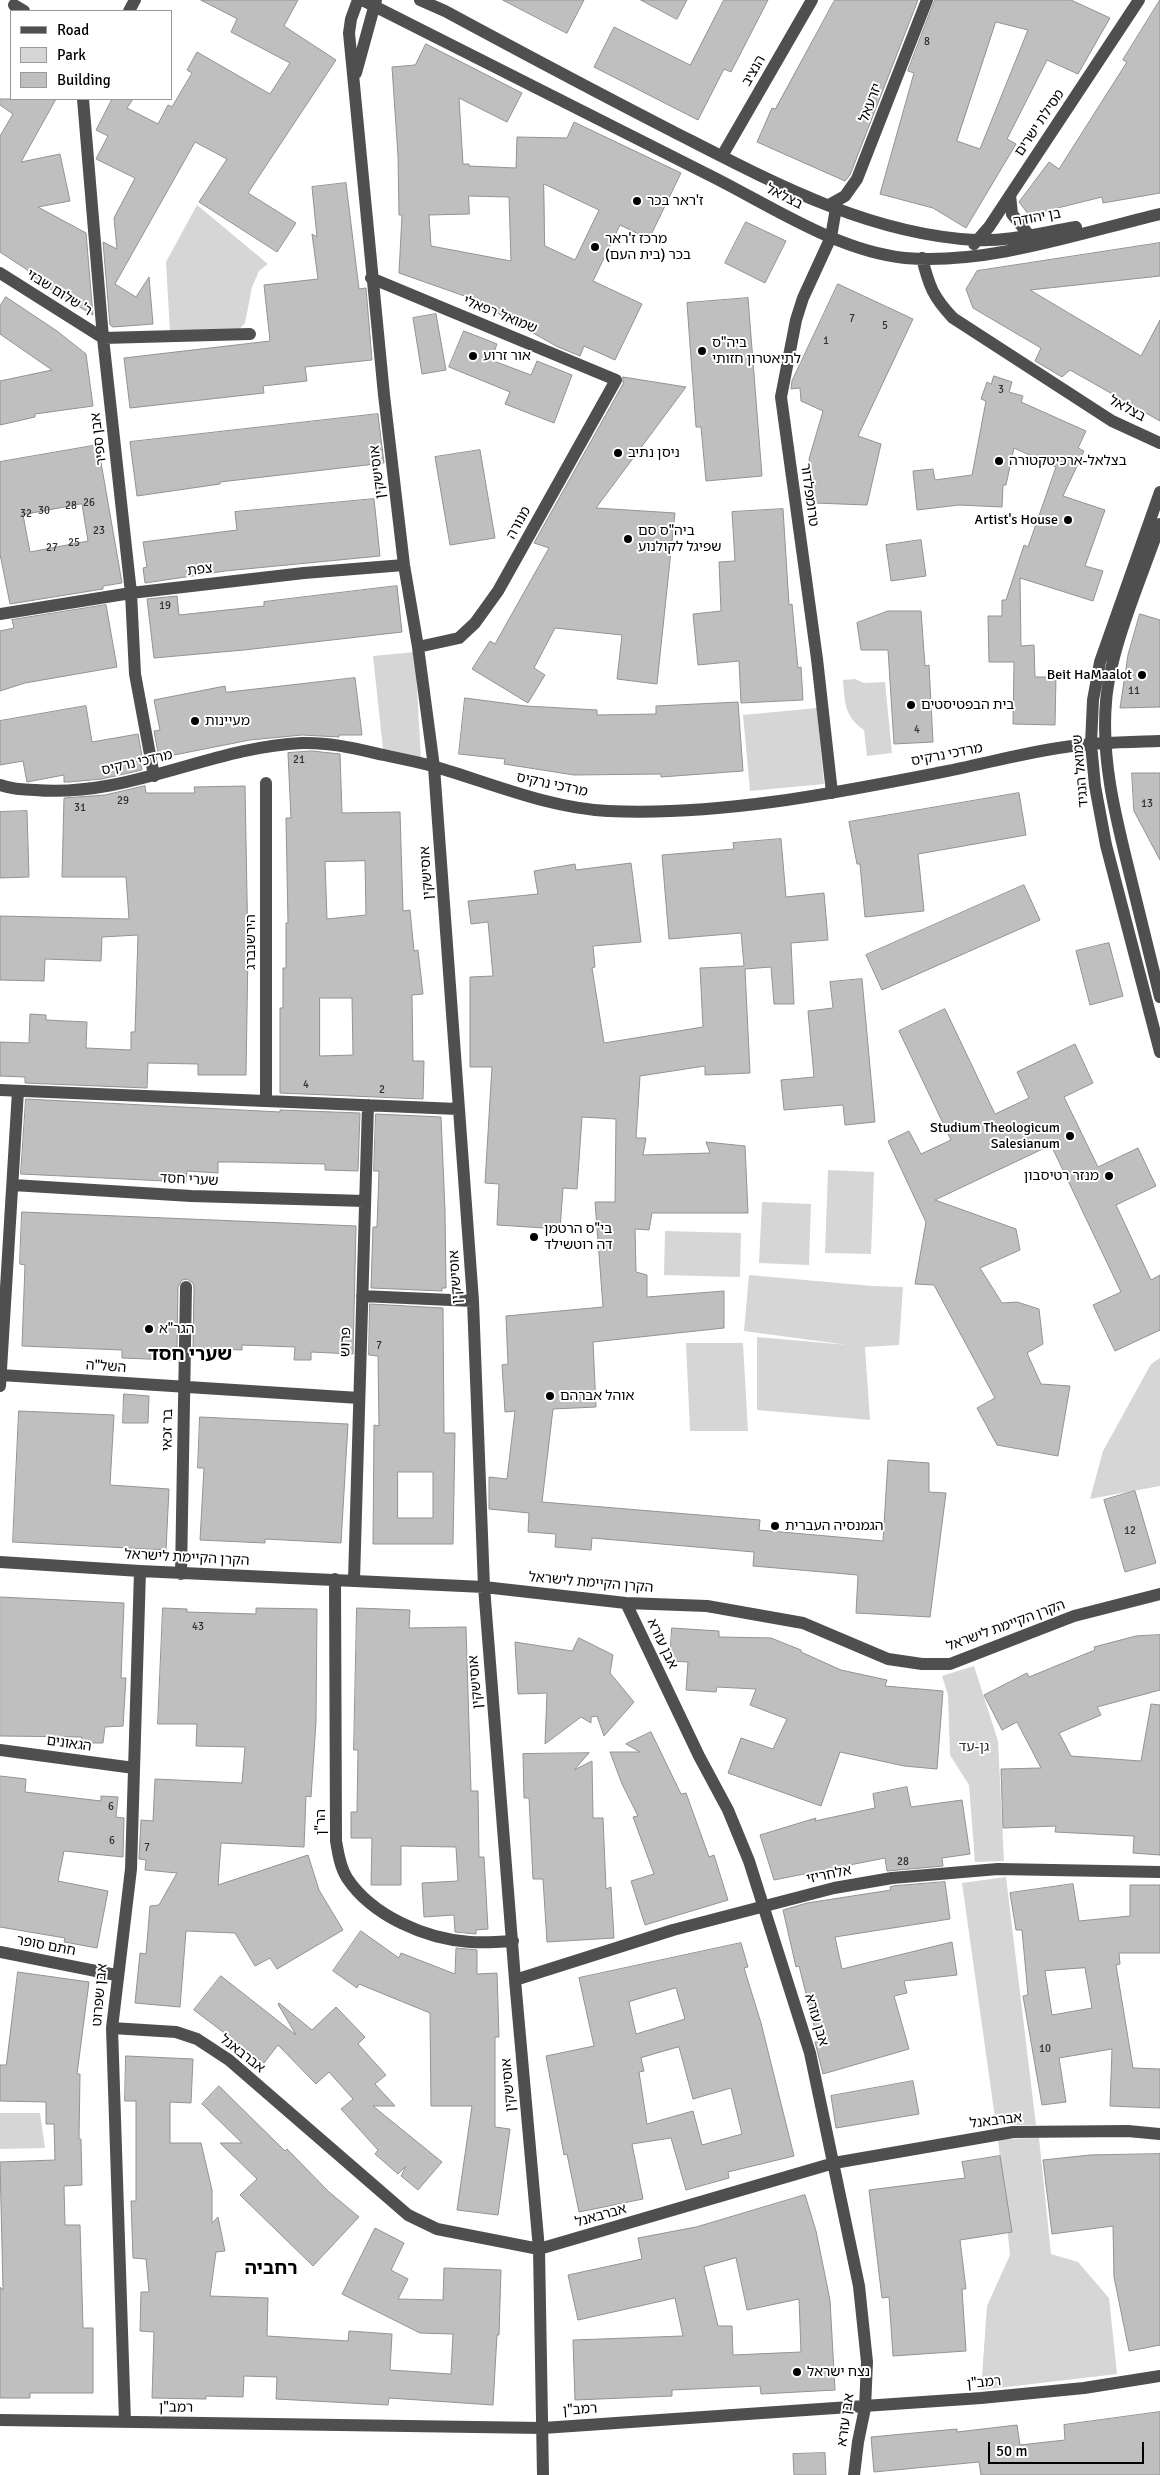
<!DOCTYPE html>
<html>
<head>
<meta charset="utf-8">
<style>
  body { margin:0 }
  #map { position:relative; width:1160px; height:2475px; overflow:hidden; background:#fff; font-family:Signika,sans-serif }
  canvas { display:block }
  .legend { position:absolute; left:10px; top:10px; width:162px; height:90px; box-sizing:border-box; background:#fff; border:1px solid #999; margin:0; padding:6px 9px; list-style:none; font-size:15px; color:#000 }
  .legend li { display:flex; align-items:center; gap:10px; height:25px }
  .legend b { width:25px; border:1px solid #999 }
  .scale { position:absolute; left:988px; top:2442px; width:156px; height:22px; box-sizing:border-box; border:2px solid #000; border-top:0; padding-left:6px; font-size:15px; line-height:18px; white-space:nowrap; color:#000; -webkit-text-stroke:4px #fff; paint-order:stroke }
</style>
</head>
<body>
<div id="map">
<canvas width="1160" height="2475"></canvas>
<ul class="legend">
<li><b style="height:6px;background:#4f4f4f"></b>Road</li>
<li><b style="height:14px;background:#d6d6d6"></b>Park</li>
<li><b style="height:14px;background:#bfbfbf"></b>Building</li>
</ul>
<div class="scale">50 m</div>
</div>
<script>
const ctx = document.querySelector('canvas').getContext('2d');
ctx.lineJoin = 'round';
function fillPath(path, color) { ctx.fillStyle = color; ctx.fill(path, 'evenodd'); }
function strokePath(path, color, width, dash) { ctx.strokeStyle = color; ctx.lineWidth = width; ctx.lineCap = dash ? 'butt' : 'round'; ctx.setLineDash(dash || []); ctx.stroke(path); }
function label(font, color, halo, rows, align = 'center') {
  ctx.font = font + ' Signika,"Noto Sans Hebrew",sans-serif'; ctx.lineWidth = 4; ctx.setLineDash([]); ctx.textBaseline = 'middle'; ctx.strokeStyle = halo; ctx.fillStyle = color; for (const [text, x, y, turn = 0] of rows) {
    ctx.save(); ctx.translate(x, y); ctx.rotate((+turn || 0) * Math.PI / 180); ctx.textAlign = isNaN(turn) ? turn : align; if (halo) ctx.strokeText(text, 0, 0); ctx.fillText(text, 0, 0); ctx.restore();
  }
}
fillPath(new Path2D(`
  M197 205 268 264 259 271 252 287 245 323 237 332H170L166 262Z
  M415 652 421 760 383 749 373 656Z
  M855 679 864 683 885 682 892 753 867 756 864 730C844 716 845 703 843 680Z
  M817 708 824 784 750 791 743 715Z
  M828 1170 874 1172 871 1254 825 1253Z
  M762 1202 811 1204 809 1265 759 1263Z
  M665 1231 741 1233 740 1277 664 1275Z
  M749 1275 872 1286 903 1287 899 1345 865 1347 870 1420 757 1410V1337L848 1345 744 1331Z
  M686 1343H743L748 1431H690Z
  M1160 1358V1486L1090 1499 1103 1451 1151 1364Z
  M974 1666 998 1741 1004 1861 975 1862 969 1785 950 1755 948 1695 942 1676Z
  M1006 1877 1036 2125H996L962 1883Z
  M0 2113H40L45 2148 0 2149Z
  M1039 2138 1051 2254 1078 2262 1109 2298 1117 2374 981 2390 987 2306 1010 2255 998 2139Z`), '#d6d6d6');
const building = new Path2D(`
  M201 0H298L284 26 336 60 248 193 296 223 277 252 199 202 227 159 195 142 115 284 136 297 149 277 153 324 113 327 110 325 103 242 117 249 114 218 135 178 96 159 108 136 96 130 112 99H133L127 108 158 124 168 105 172 107 192 73 187 70 197 52 270 94 290 63 231 32 237 19Z
  M503 0H584L567 33Z
  M641 0H687L677 19Z
  M724 0H768L731 72 724 69 698 120 594 67 614 27 690 65Z
  M835 0H918L850 175 845 181 757 142 772 108 775 109Z
  M935 0H1071L1110 18 1078 74 1047 60 1007 139 1016 144 966 228 933 208 880 194 914 73 908 71ZM996 22 1028 30 980 149 957 141Z
  M1160 0V193L1103 203 1102 197 1029 215 1019 202 1049 162 1059 169 1127 62 1123 60Z
  M426 44 522 93 507 122 459 98 463 164H469V166L516 168 517 137 567 138 574 122 681 173 649 239 620 225 593 281 642 304 615 360 584 346 580 356 558 347 485 306 490 305 399 273 402 215H399L398 156 392 67 415 65ZM544 184 599 210 575 260 545 246ZM469 196 509 197 511 261 431 246 429 215 469 214Z
  M0 99H56L21 162 60 154 70 201 38 207 86 233 93 315 29 277 32 273 0 252V136L13 114 0 105Z
  M346 183 359 289 366 288 372 360 305 367 307 381 263 386 264 393 130 408 124 358 270 341 264 285 318 279 312 234 317 237 312 187Z
  M746 222 786 241 765 283 725 263Z
  M1160 243V276L1030 290 1141 356 1160 320V421L1070 370 1062 377 1035 361 1041 348 973 308 966 289 977 271Z
  M838 284 913 319 858 436 881 444 867 505 815 503 809 459 823 411 801 401 800 388 791 389 792 381Z
  M6 297 57 331 86 354 93 406 35 414V417L0 425V381L52 370 0 334V306Z
  M748 298 762 476 706 481 701 427H696L687 303Z
  M436 314 446 370 422 374 413 318Z
  M464 331 497 344 491 360 531 375 537 361 572 375 554 423 505 404 510 392 449 367Z
  M994 376 1012 382 1009 392 1023 396 1021 402 1086 431 1078 448 1084 451 1063 496 1105 510 1085 566 1103 571 1093 601 1020 578 1021 646 1034 645 1035 677H1056L1055 725 1013 724 1014 662H989L988 616H1002V600H1006L1024 545 1028 547 1056 467 1014 448 1006 485H1003L1002 507 959 505 917 510 913 471 933 469 935 480 972 475 986 401 981 399 987 382 991 384Z
  M623 377 686 387 596 508 675 513 657 684 617 679 622 635 555 628 534 668 545 675 528 703 472 669 490 641 495 644 549 548 534 543 623 384Z
  M378 414 384 463 220 482V484L137 496 130 442Z
  M98 445 122 583 103 586V589L10 604 0 554V462ZM82 504 88 541 30 552 23 515Z
  M480 450 495 538 450 545 435 457Z
  M374 499 380 556 225 571 145 583 143 568 147 567 143 542 237 530 235 512Z
  M783 509 789 605 792 604 798 668 801 667 803 700 741 703 739 661 698 665 693 614 721 611 719 562 735 561 732 512Z
  M921 540 926 576 891 581 886 545Z
  M397 586 402 632 244 650 154 658 147 599 177 596 179 615 264 606V602Z
  M106 605 117 667 25 683 0 691V631L14 628 12 620Z
  M888 611H921L925 666 929 665 933 742 894 744 888 650H861L857 623Z
  M1140 614 1160 620V707L1120 708 1128 655Z
  M355 678 362 735H339V737L302 735 250 740 159 758 154 731 160 730 154 700 225 686 226 692Z
  M465 698 526 706 597 710V715L656 714V706L738 702 743 771 661 777V774L574 775 504 764 505 759 459 754Z
  M86 706 92 742 138 734 143 761H140L142 770 102 779 69 782H64V775L27 782 23 761 0 765V721Z
  M312 751 340 754 342 813 400 812 403 911 410 910 414 951 418 950 423 994 412 995 413 1061H424L423 1099 280 1093V1008H283V968H286V923H288L286 818H291L288 753ZM365 861 366 915 327 919 325 862ZM320 998H352L353 1055 320 1056Z
  M1132 773H1160V860L1134 811Z
  M145 786 146 793H195L194 787 245 786 248 950 246 1075H198V1064L148 1063 147 1088 25 1083V1077L0 1076V1042L29 1043 30 1014 46 1015V1020L87 1022 86 1048 131 1050V1032H135L138 935 102 937 101 961 45 959 44 981 0 980V916L129 919 126 877H62L64 798 105 795Z
  M1019 793 1026 835 918 854 924 911 865 917 860 864H857L849 822Z
  M27 811 29 877 0 878V812Z
  M781 839 786 897 824 893 828 940 791 943 794 1004H774L771 967 745 969 750 1073 705 1075V1066L640 1076 636 1138H646L643 1155 710 1153 706 1142 745 1146 748 1213H652L649 1230 635 1229 636 1272 647 1275V1297L724 1291V1328L593 1342 596 1407 553 1409 542 1502 760 1520 759 1530 883 1541 888 1460 929 1463V1492L946 1493 930 1617 856 1613 858 1575 753 1566 754 1552 592 1538 591 1550 555 1547 556 1534 528 1532 529 1513 489 1509V1477L507 1479 515 1411 505 1412 502 1365 508 1364 506 1316 603 1307 595 1202H615L616 1119 582 1117 577 1189 563 1188 560 1229 497 1225 499 1184 485 1183 492 1067H470V977L493 976 488 922 471 924 468 901 538 894 534 871 575 864 576 870 631 863 641 942 593 946 595 967 592 968 604 1043 703 1027 700 968 744 966 741 933 669 939 662 855 734 849 733 843Z
  M1024 885 1040 920 882 990 866 955Z
  M1109 943 1123 996 1090 1005 1076 951Z
  M862 979 875 1122 845 1125 843 1105 784 1110 781 1080 814 1077 808 1011 833 1008 830 982Z
  M945 1009 995 1114 1029 1098 1017 1072 1075 1044 1093 1083 1064 1097 1098 1167 1138 1148 1156 1186 1116 1205 1151 1280 1160 1275V1330L1115 1351 1093 1305 1121 1292 1051 1145 935 1200 1016 1229 1020 1250 980 1268 1002 1303 1017 1302 1039 1309 1043 1344 1027 1353 1041 1384 1070 1386 1058 1456 997 1445 977 1408 995 1398 934 1285 915 1284 926 1222 888 1141 909 1131 921 1154 951 1140 899 1031Z
  M26 1099 280 1112V1110L360 1113 358 1171 325 1170V1164L234 1162H218V1173L187 1171 186 1182 21 1174Z
  M376 1114 441 1117 445 1211 446 1288H442V1291L371 1288 373 1227H377L379 1171H374Z
  M22 1212 356 1226 353 1354 311 1352V1360H294L295 1347 242 1345V1350L193 1348 194 1287 193 1283 187 1279 182 1280 178 1287 177 1347H175L174 1360 122 1358V1350L22 1346 25 1265 20 1264Z
  M370 1304 443 1308 444 1433H455L453 1544H373L374 1425 379 1426 378 1356 369 1355ZM398 1472H433V1518H398Z
  M124 1394 149 1396 148 1423H123Z
  M19 1411 114 1415 110 1485 169 1489 166 1550 13 1542Z
  M200 1417 348 1424 341 1543 265 1539V1543L200 1540 204 1468H198Z
  M1135 1491 1156 1563 1125 1572 1104 1500Z
  M0 1597 124 1603 121 1678H126L123 1726 105 1727 103 1743H81L82 1737 0 1736Z
  M163 1608 187 1609V1612L256 1614V1608L317 1609 316 1722 311 1797 306 1796 304 1847 221 1843 218 1885 308 1855 319 1890 343 1930 277 1969 270 1958 255 1966 235 1933 186 1931 180 2007 135 2003 140 1953 146 1954 150 1906 159 1905 177 1873 145 1870 146 1860 139 1859 141 1820 153 1821 155 1779 242 1783 245 1747 196 1746 197 1724H158Z
  M357 1608 410 1610 409 1628 466 1627 471 1791H478L479 1857H484L488 1929 476 1930V1934L455 1932 454 1915 424 1917 422 1883 458 1881 456 1847 401 1846V1885H371L372 1838H351V1812H357L358 1750H354Z
  M672 1628 719 1631V1637L771 1638 801 1650V1652L841 1670 887 1680 885 1686 943 1691 937 1769 904 1766 840 1752 821 1806 728 1773 741 1738 773 1749 787 1719 750 1705 756 1689 717 1687 716 1692 686 1690 688 1662 670 1661Z
  M1160 1635V1690L1097 1707 1101 1715 1059 1733 1071 1756 1141 1761 1151 1704 1160 1705V1855L1133 1853 1134 1836 1055 1832 1056 1826 1003 1828 1001 1769 1041 1768 1017 1722 1002 1730 984 1695 1027 1673 1029 1677 1095 1650 1094 1647 1136 1636Z
  M579 1638 613 1655 610 1673 634 1702 604 1736 597 1716 591 1717V1723L581 1717 545 1744 547 1693 518 1694 515 1642 572 1651Z
  M651 1732 681 1794 686 1793 709 1857 714 1855 728 1900 645 1925 631 1881 654 1874 633 1817 638 1816 622 1784 610 1752H640L626 1744Z
  M589 1753 574 1770 592 1761 593 1818H603L606 1889 611 1887 614 1938 547 1942 543 1879H533L529 1798H524L523 1754Z
  M0 1776 26 1779 25 1792 101 1801V1796L118 1797 116 1817 124 1818 123 1857 64 1851 58 1881 108 1891 97 1948 64 1942 65 1938 0 1927Z
  M907 1787 911 1807 962 1800 970 1854 942 1858 943 1866 887 1871 885 1858 774 1880 760 1835 816 1818 815 1821 875 1808 873 1794Z
  M945 1882 950 1919 835 1937 842 1969 952 1942 957 1975 904 1981 907 1993 894 1996 909 2049 823 2074 815 2042 818 2041 799 1966 796 1967 783 1910 807 1903 891 1890 890 1887 893 1886Z
  M1073 1884 1079 1921 1130 1916V1885H1160V1953H1119L1120 1964 1116 1965 1133 2068 1160 2069V2108L1110 2106 1112 2049 1059 2058 1066 2102 1042 2105 1023 1996 1028 1995 1022 1930H1016L1010 1893ZM1085 1968 1092 2008 1052 2015 1045 1971Z
  M361 1931 399 1958 401 1953 455 1974 456 1948 477 1950V1974L497 1973 499 2037H495V2127L510 2129 498 2215 457 2210 472 2106H431L430 2013 359 1984 357 1988 333 1971Z
  M741 1943 748 1967 744 1968 761 2023 794 2156 728 2172 729 2178 686 2190 671 2138 632 2144 643 2199 579 2212 567 2154 564 2155 546 2056 594 2046 579 1978ZM676 1988 685 2019 636 2034 629 2002ZM679 2047 693 2099 731 2088 742 2134 702 2145 693 2111 647 2124 639 2072 644 2071 641 2058Z
  M18 1972 89 1982 77 2074H80L79 2139H81L82 2185 64 2186 65 2225H80L83 2328H93V2393H30V2398H0V2287L3 2290 0 2162 55 2160 54 2124H46V2102L0 2101V2065H6Z
  M221 1976 296 2035 278 2004 279 2003 312 2030 336 2007 365 2037 358 2044 386 2075 375 2084 395 2106H373L442 2162 418 2190 401 2176 406 2166 398 2174 375 2154 378 2150 341 2109 353 2099 329 2072 316 2084 278 2045 264 2063 194 2010Z
  M126 2056 193 2059 191 2103 170 2102V2143H201L212 2190V2223L218 2217 225 2251 216 2252 210 2296 268 2298 267 2336 348 2341 349 2331 392 2334 390 2370 451 2374 453 2334 420 2333 342 2294 375 2228 404 2243 391 2270 408 2279 398 2299 443 2300 444 2268 501 2270 499 2335H497L493 2405 389 2398 388 2405 276 2399 277 2377 244 2376 243 2397 206 2396V2399L152 2398 154 2332 140 2331 141 2292H149L146 2259 133 2258 131 2201H136V2101H125Z
  M913 2081 919 2114 836 2128 831 2096Z
  M219 2086 285 2151 287 2149 329 2192 359 2217 313 2266 240 2195 257 2179 220 2143H242L202 2104Z
  M1160 2154V2345L1129 2351 1114 2277 1113 2226 1052 2234 1043 2160 1090 2155Z
  M1000 2156 1012 2232 960 2240 966 2289H962L966 2351 893 2356 889 2297 882 2298 869 2190 965 2178 962 2162Z
  M805 2195 816 2231 830 2300 835 2390 761 2394 760 2386 672 2390V2396L575 2400 573 2340 683 2336 675 2298 578 2320 568 2275 642 2259 638 2238 696 2227ZM736 2258 747 2310 799 2299 801 2352 733 2355 732 2326H718L704 2267Z
  M1160 2412V2475H981L979 2462 874 2472 871 2437 957 2429V2432L1017 2425 1020 2445 1065 2440 1064 2425Z
  M825 2453 826 2475H794L793 2454Z`);
fillPath(building, '#bfbfbf');
strokePath(building, '#939393', 1);
strokePath(new Path2D(`
  M358 0 351 19 349 33 384 395 404 565 418 647 434 767 473 1301 484 1587 515 1980 539 2249 543 2475
  M362 0C477 58 592 116 707 174 768 204 836 251 905 258 988 265 1080 233 1160 214
  M420 0 445 11C521 52 596 92 672 131 768 180 866 234 975 240 1008 242 1044 232 1076 227
  M14 5 24 11
  M129 11 135 0
  M356 73 376 0
  M83 99 103 338 131 593 135 674 154 776
  M722 156 812 0
  M1010 195 1012 214 1029 235
  M829 205 845 196 857 179 927 0
  M974 244 989 227 1139 0
  M922 258C929 286 933 297 953 318L1112 421 1160 443
  M0 273 103 338 250 334
  M371 278 616 380 498 591 475 623 459 638 418 647
  M1160 492 1100 662 1093 700 1091 744 1095 786 1106 845 1160 1052
  M1160 524C1142 577 1110 648 1106 702 1101 761 1116 818 1130 875 1140 915 1150 956 1160 997
  M0 614 131 593 304 573 404 565
  M266 783V1101
  M0 785C11 789 23 790 35 790 128 798 211 747 302 743 330 742 357 749 384 755 401 759 419 762 436 767 493 784 549 808 608 811 718 816 830 794 937 773 980 765 1022 753 1065 747 1096 742 1129 742 1160 741
  M832 793 817 659 781 397 796 320 803 298 831 237 836 208
  M0 1090 458 1109
  M13 1185 191 1196 365 1201
  M362 1296 473 1301
  M1 1375 359 1398
  M0 1386 18 1091
  M0 1562 140 1571 484 1587 626 1603 707 1606 803 1623 888 1659 922 1664H950L1074 1616 1160 1594
  M181 1574 186 1287
  M335 1579 336 1841C338 1853 340 1867 347 1878 372 1916 426 1939 470 1942 484 1943 499 1942 513 1941
  M354 1580 368 1105
  M626 1603 699 1756 728 1810 749 1861 810 2053 859 2286 867 2362 865 2408 858 2442 854 2475
  M0 1750 134 1768
  M0 1952 116 1975
  M515 1980 673 1930 834 1888 892 1878 998 1869 1160 1872
  M112 2028 176 2032 197 2039 229 2060 408 2215 437 2229 539 2249 834 2163 1013 2132 1128 2131 1160 2134
  M0 2420 543 2428 981 2398 1084 2388 1160 2376
  M125 2422 112 2028 131 1869 140 1571`), '#4f4f4f', 12);
for (const [x, y, r, color] of [
  [637,201,5,"#000"],
  [595,247,5,"#000"],
  [702,351,5,"#000"],
  [473,356,5,"#000"],
  [618,453,5,"#000"],
  [999,461,5,"#000"],
  [1068,520,5,"#000"],
  [628,539,5,"#000"],
  [1142,675,5,"#000"],
  [911,705,5,"#000"],
  [195,721,5,"#000"],
  [1070,1136,5,"#000"],
  [1109,1176,5,"#000"],
  [534,1237,5,"#000"],
  [149,1329,5,"#000"],
  [550,1396,5,"#000"],
  [775,1526,5,"#000"],
  [797,2372,5,"#000"]
]) { const dot = new Path2D(); dot.arc(x, y, r, 0, 2 * Math.PI); ctx.fillStyle = color; ctx.fill(dot); strokePath(dot, '#fff', 2); }
label('11px', '#303030', null, [
  ["8",927,42],
  ["7",852,319],
  ["5",885,326],
  ["1",826,341],
  ["3",1001,390],
  ["26",89,503],
  ["28",71,506],
  ["30",44,511],
  ["32",26,514],
  ["23",99,531],
  ["25",74,543],
  ["27",52,548],
  ["19",165,606],
  ["11",1134,691],
  ["4",917,730],
  ["21",299,760],
  ["29",123,801],
  ["13",1147,804],
  ["31",80,808],
  ["4",306,1085],
  ["2",382,1090],
  ["7",379,1346],
  ["12",1130,1531],
  ["43",198,1627],
  ["6",111,1807],
  ["6",112,1841],
  ["7",147,1848],
  ["28",903,1862],
  ["10",1045,2049]
]);
label('14px', '#000', '#fff', [
  ["הנציב",754,71,-60],
  ["יזרעאל",871,103,-69],
  ["מסילת ישרים",1040,123,-56],
  ["בצלאל",784,197,27],
  ["בן יהודה",1037,218,-10],
  ["ר' שלום שבזי",59,293,32],
  ["שמואל רפאלי",500,315,22],
  ["בצלאל",1127,409,28],
  ["אבן ספיר",99,439,-97],
  ["אוסישקין",378,472,-97],
  ["טרומפלדור",809,495,82],
  ["מנורה",519,523,-61],
  ["צפת",200,570,-7],
  ["מרדכי נרקיס",947,755,-11],
  ["מרדכי נרקיס",137,763,-13],
  ["שמואל הנגיד",1081,771,-95],
  ["מרדכי נרקיס",552,785,12],
  ["אוסישקין",427,873,-94],
  ["הירשנברג",251,942,-90],
  ["שערי חסד",189,1180,3],
  ["אוסישקין",456,1277,-94],
  ["פרוש",346,1342,-88],
  ["השל\"ה",106,1367,4],
  ["בר זכאי",168,1430,-89],
  ["הקרן הקיימת לישראל",187,1558,3],
  ["הקרן הקיימת לישראל",591,1583,5],
  ["הקרן הקיימת לישראל",1006,1626,-20],
  ["אבן עזרא",662,1644,65],
  ["אוסישקין",476,1682,-95],
  ["הגאונים",69,1744,8],
  ["הר\"ן",321,1822,-90],
  ["אלחריזי",829,1875,-12],
  ["חתם סופר",46,1946,11],
  ["אבן שפרוט",100,1995,-85],
  ["אבן עזרא",816,2020,74],
  ["אברבאנל",242,2054,38],
  ["אוסישקין",509,2085,-95],
  ["אברבאנל",996,2121,-7],
  ["אברבאנל",601,2216,-16],
  ["רמב\"ן",984,2383,-5],
  ["רמב\"ן",176,2408,1],
  ["רמב\"ן",580,2410,-4],
  ["אבן עזרא",846,2420,-82]
]);
label('14px', '#000', '#fff', [
  ["ז'ראר בכר",647,201],
  ["מרכז ז'ראר",605,239],
  ["בכר (בית העם)",605,255],
  ["ביה\"ס",712,343],
  ["לתיאטרון חזותי",712,359],
  ["אור זרוע",483,356],
  ["ניסן נתיב",628,453],
  ["בצלאל-ארכיטקטורה",1009,461],
  ["Artist's House",1058,520,"right"],
  ["ביה\"ס סם",638,531],
  ["שפיגל לקולנוע",638,547],
  ["Beit HaMaalot",1132,675,"right"],
  ["בית הבפטיסטים",921,705],
  ["מעיינות",205,721],
  ["Studium Theologicum",1060,1128,"right"],
  ["Salesianum",1060,1144,"right"],
  ["מנזר רטיסבון",1099,1176,"right"],
  ["בי\"ס הרטמן",544,1229],
  ["דה רוטשילד",544,1245],
  ["הגר\"א",159,1329],
  ["אוהל אברהם",560,1396],
  ["הגמנסיה העברית",785,1526],
  ["נצח ישראל",807,2372]
], 'left');
label('14px', '#2d2d2d', '#fff', [
  ["גן-עד",974,1747]
]);
label('bold 19px', '#000', '#fff', [
  ["שערי חסד",190,1355],
  ["רחביה",271,2269]
]);
</script>
</body>
</html>
